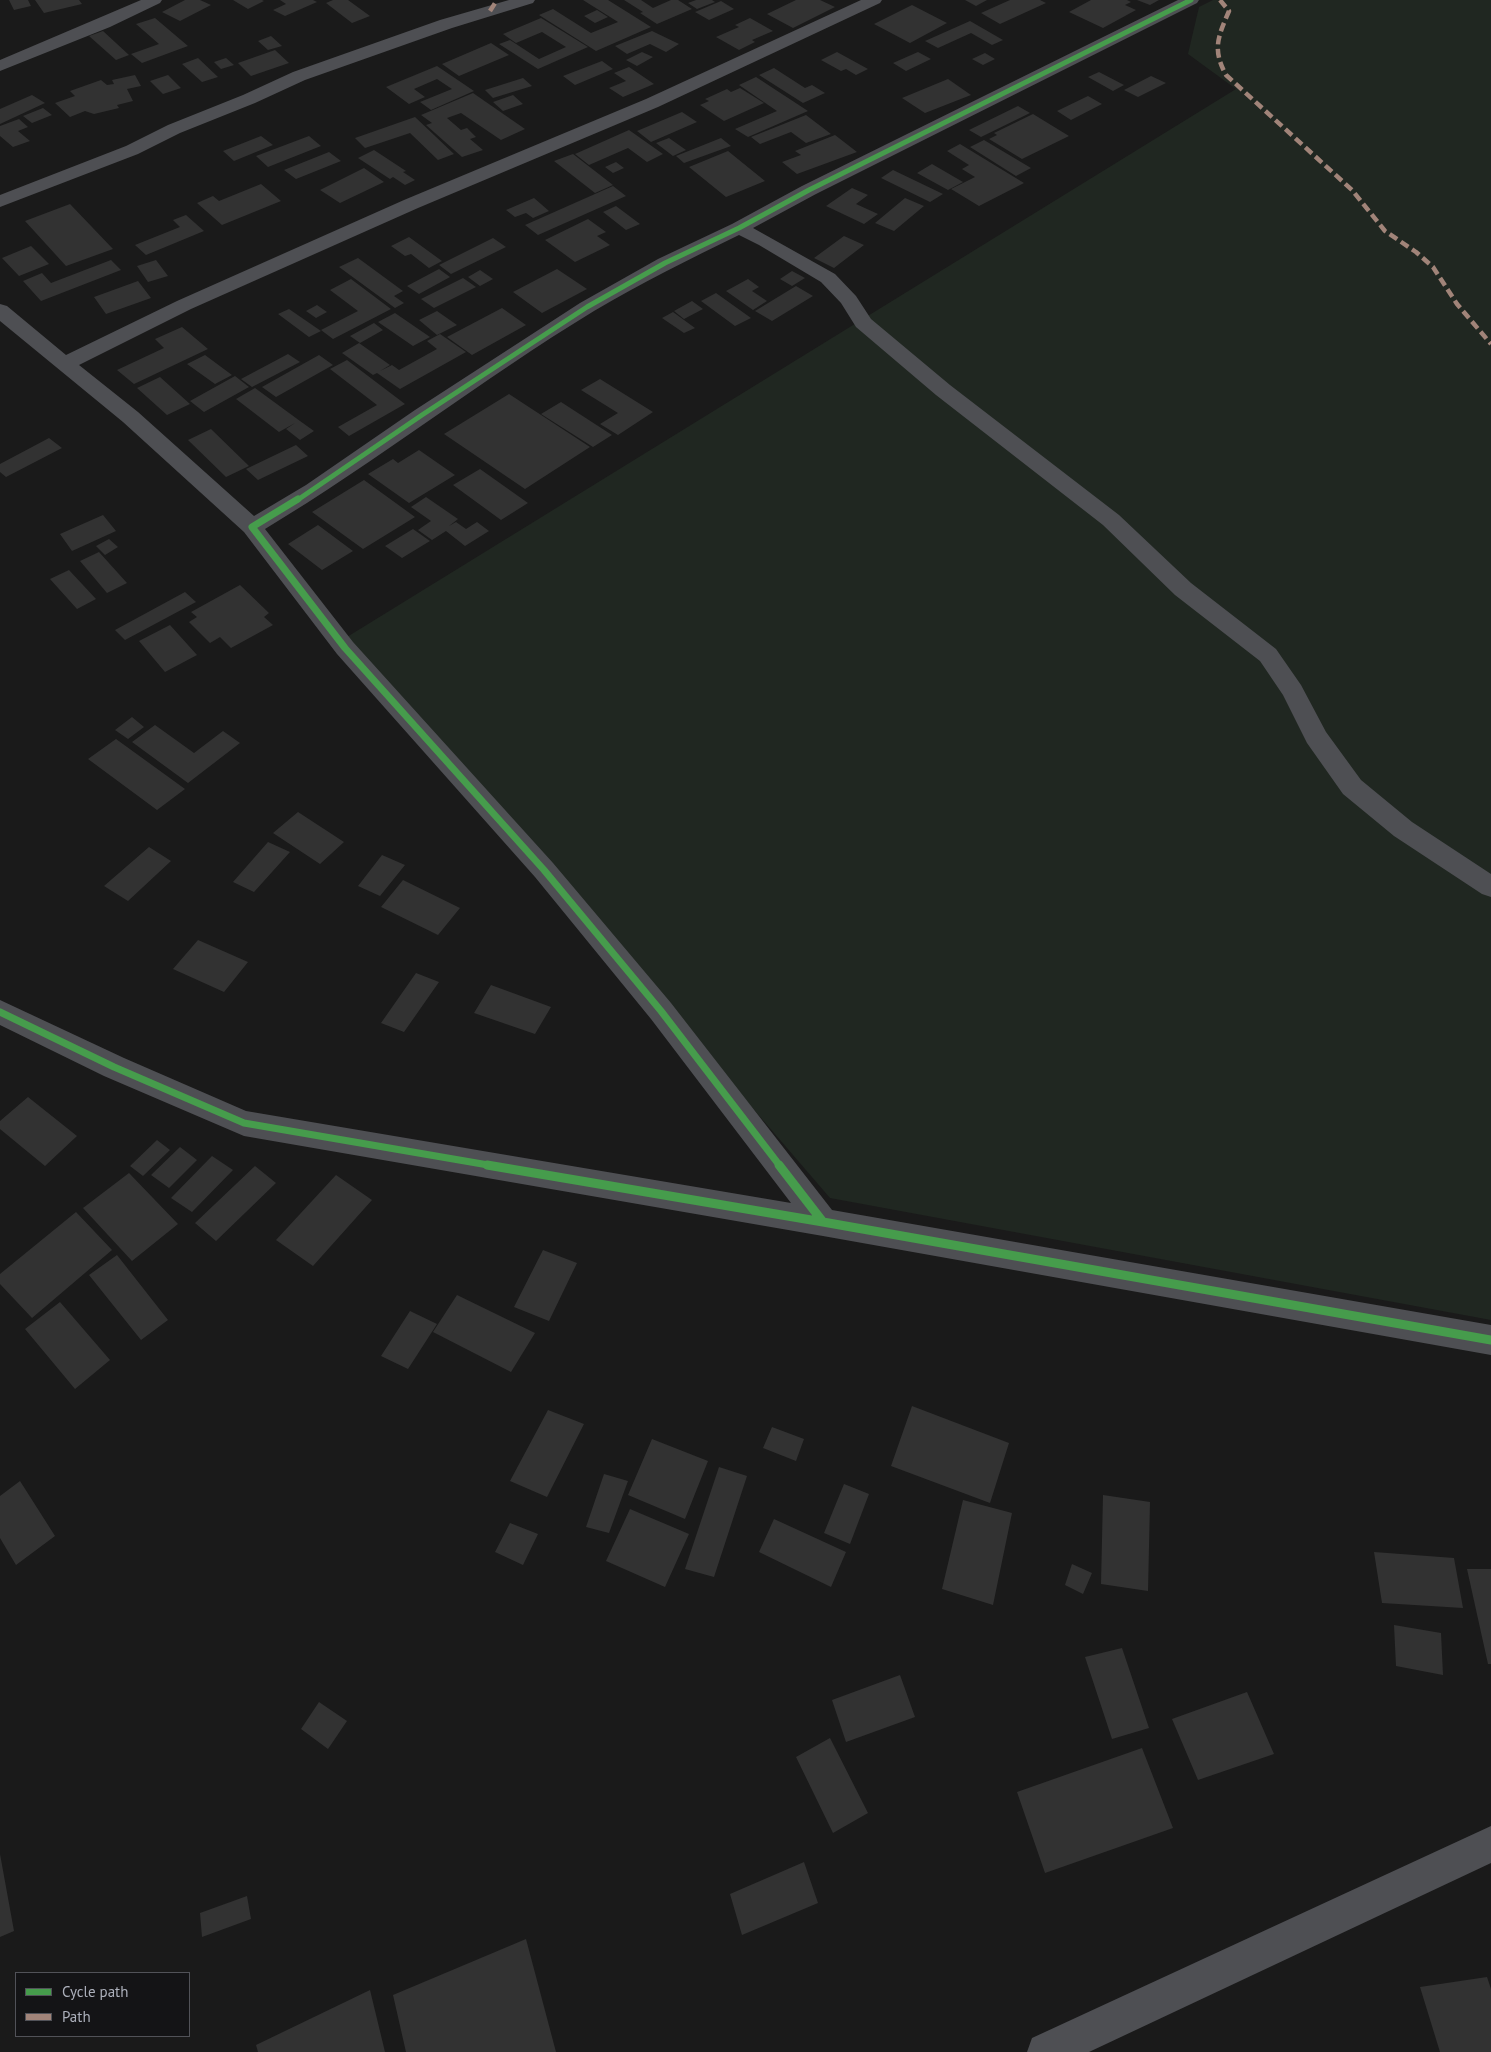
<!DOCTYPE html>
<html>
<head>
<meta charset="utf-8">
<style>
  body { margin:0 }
  #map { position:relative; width:1491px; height:2052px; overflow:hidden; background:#1a1a1a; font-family:"PT Sans",sans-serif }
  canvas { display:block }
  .legend { position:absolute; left:15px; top:1972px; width:175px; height:65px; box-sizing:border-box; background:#141416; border:1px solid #515258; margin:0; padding:6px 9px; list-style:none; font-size:15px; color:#acb0bb }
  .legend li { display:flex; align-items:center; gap:10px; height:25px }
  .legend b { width:25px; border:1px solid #515258 }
</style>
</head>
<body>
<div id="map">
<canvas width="1491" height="2052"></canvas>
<ul class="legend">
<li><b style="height:6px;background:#469c4c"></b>Cycle path</li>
<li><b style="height:6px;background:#a18479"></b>Path</li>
</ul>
</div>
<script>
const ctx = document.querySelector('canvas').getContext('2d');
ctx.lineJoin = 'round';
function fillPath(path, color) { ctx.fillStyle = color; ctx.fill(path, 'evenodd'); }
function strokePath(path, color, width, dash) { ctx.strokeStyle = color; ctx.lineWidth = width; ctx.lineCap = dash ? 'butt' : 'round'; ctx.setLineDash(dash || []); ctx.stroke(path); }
fillPath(new Path2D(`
  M1213 0H1491V1320L830 1198 347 637 1236 89 1188 54 1199 7Z`), '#202721');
fillPath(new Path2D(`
  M9 0H28L31 6 14 10Z
  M35 0H79L82 4 44 13Z
  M185 0H200L211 5 180 21 162 12Z
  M233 0H262L264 1 248 9Z
  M280 0H313L317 2 285 16 273 10 286 4Z
  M333 0H348L370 16 352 23 326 3Z
  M583 0H608L651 27 596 51 539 15 553 9 591 33 618 22Z
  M624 0H641L653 8 671 0H678L692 9 657 24 640 13 643 12Z
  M696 0H712L715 2 697 9 688 3Z
  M796 0H820L835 7 793 28 767 14Z
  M965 0H987L976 6Z
  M1010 0H1040L1046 3 1000 24 981 13Z
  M1091 0H1127L1131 2 1125 5 1136 10 1103 28 1069 12Z
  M1137 0H1159L1150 5Z
  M721 1 734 9 709 20 695 12Z
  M912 5 947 23 910 43 874 24Z
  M597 10 608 17 595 23 584 16Z
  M155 18 188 46 142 63 131 54 159 44 136 24Z
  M541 18 588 47 538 69 499 44 510 40 539 59 566 47 542 32 516 43 503 34Z
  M750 18 773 31 752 40 755 42 739 50 716 37 739 27 735 25Z
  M970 21 1003 40 992 45 971 33 938 48 925 41Z
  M103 31 129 55 116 60 89 36Z
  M652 31 679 44 666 52 650 44 627 54 615 46Z
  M271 36 282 46 268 50 258 41Z
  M491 43 509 55 459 76 442 64Z
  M275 50 289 63 251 76 238 63Z
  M642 52 653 57 637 66 626 60Z
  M837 52 868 69 856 75 846 69 841 71 821 60Z
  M918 52 931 59 906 71 893 63Z
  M985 53 995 59 983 65 972 59Z
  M198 58 218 77 202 82 182 64Z
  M226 58 234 65 221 69 214 62Z
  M602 61 613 69 575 85 563 76Z
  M437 66 474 91 431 110 420 102 452 89 437 79 414 89 425 97 409 104 386 87Z
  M629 67 654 84 623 97 609 88 626 81 614 73Z
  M774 68 805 88 812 85 825 93 803 103 759 75Z
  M1099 72 1124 85 1113 91 1088 77Z
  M135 75 141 86 127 89 133 101 117 105 119 108 94 114 85 111 70 117 55 103 75 96 70 91 101 80 107 85 114 84 112 80Z
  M168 75 181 88 163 94 150 81Z
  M1151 76 1166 83 1138 97 1124 90Z
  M756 77 808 111 748 137 735 129 777 111 739 85Z
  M523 78 532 86 493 98 485 90Z
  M948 79 971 95 925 113 902 98Z
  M740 88 764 103 724 121 700 105 709 101 705 99 727 89 731 92Z
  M473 93 525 129 501 140 461 113 447 118 461 130 467 128 476 137 470 139 483 150 462 157 426 125 432 123 421 115Z
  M32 95 45 103 0 124V109Z
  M513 95 523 104 503 111 493 102Z
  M1088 96 1102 104 1071 120 1057 111Z
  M1018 106 1030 113 981 137 969 130Z
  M43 108 52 115 32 123 23 116Z
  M682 112 697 122 651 142 637 131Z
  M1033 114 1069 136 1022 159 989 139 997 135 994 133Z
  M806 115 831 134 806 143 791 132 760 144 751 137Z
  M415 117 454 154 438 160 410 133 365 148 355 138Z
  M19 119 28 127 18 131 30 141 13 147 0 136V126Z
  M629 130 663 154 647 162 628 148 589 165 575 154Z
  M835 135 857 152 797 174 782 162 801 155 795 151Z
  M261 136 273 145 234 161 223 151Z
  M309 136 321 146 268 167 256 156Z
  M669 138 686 150 673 156 656 143Z
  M721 138 731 146 684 163 676 156Z
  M984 140 1031 168 1016 176 970 147Z
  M960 144 1024 183 979 206 951 189 975 177 962 169 969 165 947 151Z
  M374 150 406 171 403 172 415 180 405 185 393 177 390 179 358 158Z
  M728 151 765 181 726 197 689 167Z
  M329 152 341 161 296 179 284 170Z
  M573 154 613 185 595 193 554 161Z
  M616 162 624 168 613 173 605 167Z
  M932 164 963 182 948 190 917 173Z
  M364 168 384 182 340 203 320 190Z
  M893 170 943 194 930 202 881 178Z
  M261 184 281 201 222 225 197 203 213 196 219 201Z
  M613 186 626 196 538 235 525 225Z
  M852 188 868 195 856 204 878 214 864 224 826 206Z
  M534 198 549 211 533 218 526 213 515 217 506 210Z
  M905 198 924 206 894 231 875 223Z
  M70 204 113 249 66 266 25 221Z
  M616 206 640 224 626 230 603 212Z
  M186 215 204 231 146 255 135 245 180 227 173 220Z
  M588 219 606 232 597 236 610 245 575 262 545 240Z
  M844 236 864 245 834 268 814 258Z
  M409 237 442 261 429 268 411 254 405 256 391 246Z
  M493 238 506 247 451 274 439 265Z
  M31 246 49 264 19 276 2 258Z
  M358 258 403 291 394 296 404 303 395 308 339 267Z
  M111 260 121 270 41 301 23 281 42 273 51 283Z
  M156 260 168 276 148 282 137 266Z
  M439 269 450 277 419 294 407 286Z
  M557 269 587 289 542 313 513 292Z
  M480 270 493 279 480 286 468 277Z
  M792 271 805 278 792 286 780 279Z
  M463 278 476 287 434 308 421 299Z
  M351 279 391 309 333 339 321 330 358 311 330 290Z
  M748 279 759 287 752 291 767 301 753 310 726 291Z
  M138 281 151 298 106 314 94 297Z
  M796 286 813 296 772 321 755 311Z
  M716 293 751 318 735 326 701 301Z
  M692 301 703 309 684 319 674 311Z
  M317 305 327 312 316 318 306 311Z
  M502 308 526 325 472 355 447 337Z
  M289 309 321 331 309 337 278 314Z
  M437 311 457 325 437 335 419 320Z
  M673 312 695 328 684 333 662 318Z
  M395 313 430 337 413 346 378 322Z
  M374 323 383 330 360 343 350 336Z
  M182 327 208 349 134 384 117 370 164 348 155 339Z
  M440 334 466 352 400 389 377 373 373 375 342 353 359 343 390 365 380 371 392 365 399 370 437 349 427 341Z
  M288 354 300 362 252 387 241 379Z
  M205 355 232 375 215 384 187 364Z
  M319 355 333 365 276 397 262 387Z
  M347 360 405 404 349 436 338 427 377 405 330 369Z
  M235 376 249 387 204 412 190 401Z
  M160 377 190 404 167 415 137 388Z
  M600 379 653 412 618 435 600 424 618 413 581 390Z
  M255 388 300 421 314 431 300 440 286 429 295 423 279 432 236 399Z
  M509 394 590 447 525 489 444 434Z
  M561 402 612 435 593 447 541 414Z
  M211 429 249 466 226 477 188 440Z
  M49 438 62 448 6 477 0 472V464Z
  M296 445 308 456 258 480 246 469Z
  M419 450 455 475 409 503 368 474 393 459 398 463Z
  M480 469 528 503 501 520 453 485Z
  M364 480 415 517 363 549 312 512Z
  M426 497 458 519 449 526 456 522 466 529 477 522 489 531 465 546 446 531 432 540 418 530 431 521 411 507Z
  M103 515 116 531 72 551 60 534Z
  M318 525 353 551 322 570 288 544Z
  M413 529 430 541 402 558 385 546Z
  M109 539 118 547 105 555 96 546Z
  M99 552 127 583 107 593 80 561Z
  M69 570 96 599 77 609 50 579Z
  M240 585 269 613 264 617 273 625 231 648 220 637 210 643 189 622 197 617 191 612Z
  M185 592 196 602 125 640 115 630Z
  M170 625 197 655 165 672 139 641Z
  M132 717 144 727 128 739 115 730Z
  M155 725 194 753 223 731 240 743 188 783 132 742Z
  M116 739 185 789 157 810 88 759Z
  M298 812 344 842 320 864 273 833Z
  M268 842 290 852 254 892 233 882Z
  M149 847 171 861 128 901 104 886Z
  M382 855 405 865 380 896 358 886Z
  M403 880 460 908 438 935 381 907Z
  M198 940 248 962 224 992 173 969Z
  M416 973 439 982 404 1032 381 1023Z
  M491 985 551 1007 535 1034 474 1013Z
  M28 1097 77 1136 45 1166 0 1129V1121Z
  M157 1140 170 1150 143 1176 130 1166Z
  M180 1147 197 1160 169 1188 151 1175Z
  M212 1156 233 1170 192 1212 171 1198Z
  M255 1166 276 1183 216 1241 195 1223Z
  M129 1173 178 1224 132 1261 83 1208Z
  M336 1175 372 1200 313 1266 276 1240Z
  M76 1212 112 1250 32 1318 0 1284V1274Z
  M543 1250 577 1263 549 1321 514 1307Z
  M117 1255 168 1320 141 1340 89 1275Z
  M457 1295 535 1333 511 1372 433 1332Z
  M60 1302 110 1360 75 1389 25 1329Z
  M410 1311 437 1324 408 1369 381 1356Z
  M912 1406 1009 1443 990 1503 891 1466Z
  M548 1410 584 1424 547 1497 510 1481Z
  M772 1427 804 1439 796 1461 763 1448Z
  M652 1439 708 1461 685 1519 628 1495Z
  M719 1467 747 1476 714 1577 685 1569Z
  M604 1474 628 1481 609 1533 586 1527Z
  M20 1481 55 1536 16 1565 0 1538V1496Z
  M844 1484 869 1494 850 1544 824 1533Z
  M1103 1495 1150 1502 1148 1591 1101 1584Z
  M963 1500 1012 1513 993 1605 942 1589Z
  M630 1509 689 1534 665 1587 606 1561Z
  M774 1519 846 1552 831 1587 759 1552Z
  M510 1523 538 1534 523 1565 495 1552Z
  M1374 1552 1454 1558 1463 1608 1382 1603Z
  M1072 1564 1092 1573 1083 1594 1065 1585Z
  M1467 1569H1491V1664H1488Z
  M1394 1625 1441 1633 1443 1675 1396 1666Z
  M1122 1648 1149 1728 1112 1739 1085 1657Z
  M900 1675 915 1717 846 1742 832 1700Z
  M1247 1692 1274 1754 1198 1780 1172 1719Z
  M319 1702 347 1721 328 1749 301 1729Z
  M830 1738 868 1813 833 1833 796 1757Z
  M1142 1748 1173 1828 1045 1873 1017 1792Z
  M0 1854 14 1931 0 1937Z
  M804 1862 818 1903 742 1935 730 1894Z
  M247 1896 251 1919 202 1937 200 1913Z
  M526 1939 556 2052H406L393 1995Z
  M1487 1977 1491 1989V2052H1440L1420 1987Z
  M370 1990 385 2052H258L256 2045Z`), '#323232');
fillPath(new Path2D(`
  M141 0H162L160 3 110 27 0 71V60Z
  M509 0H535L533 3 452 28 305 80 255 103 180 133 138 154 0 207V195L126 146 168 125 243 95 293 72 440 20Z
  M861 0H882L880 3 658 107 418 208 191 309 79 365 138 412 254 516 306 485 415 410 580 303 658 259 732 224 802 186 1178 0H1199L1197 3 816 194 753 228 835 274 856 296 871 319 950 385 1119 515 1191 583 1276 649 1301 685 1326 732 1361 780 1412 822 1491 874V897L1482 894 1394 836 1343 794 1307 743 1283 695 1260 661 1175 595 1103 525 936 395 856 327 841 303 821 282 759 245 739 235C690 259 641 283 594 311 482 379 378 461 265 529L353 642 553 863 671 1003 832 1210 1491 1325V1355L823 1236 244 1136 104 1076 0 1025V1000L124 1058 246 1111 791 1203 651 1019 535 877 337 654 244 532 123 422 0 321V304L7 306 66 355 177 301 404 200 646 99Z
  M1491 1826V1863L1089 2052H1027L1032 2038Z`), '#4e4f53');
strokePath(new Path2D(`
  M1220 0 1229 11C1218 37 1212 49 1226 75L1352 190 1385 231 1416 252 1433 267 1457 304 1491 344
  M490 11 497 0`), '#a18479', 4.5, [9, 4.5]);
strokePath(new Path2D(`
  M296 501 422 415 587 307 665 263 739 228 809 190 1191 0`), '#469c4c', 5);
strokePath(new Path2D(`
  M298 499 252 527 345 648 544 870 661 1011 780 1166
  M0 1012 114 1067 244 1123 494 1166`), '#469c4c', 7);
strokePath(new Path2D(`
  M487 1165 823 1222 1491 1340
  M779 1165 823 1222`), '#469c4c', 9);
</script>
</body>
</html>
